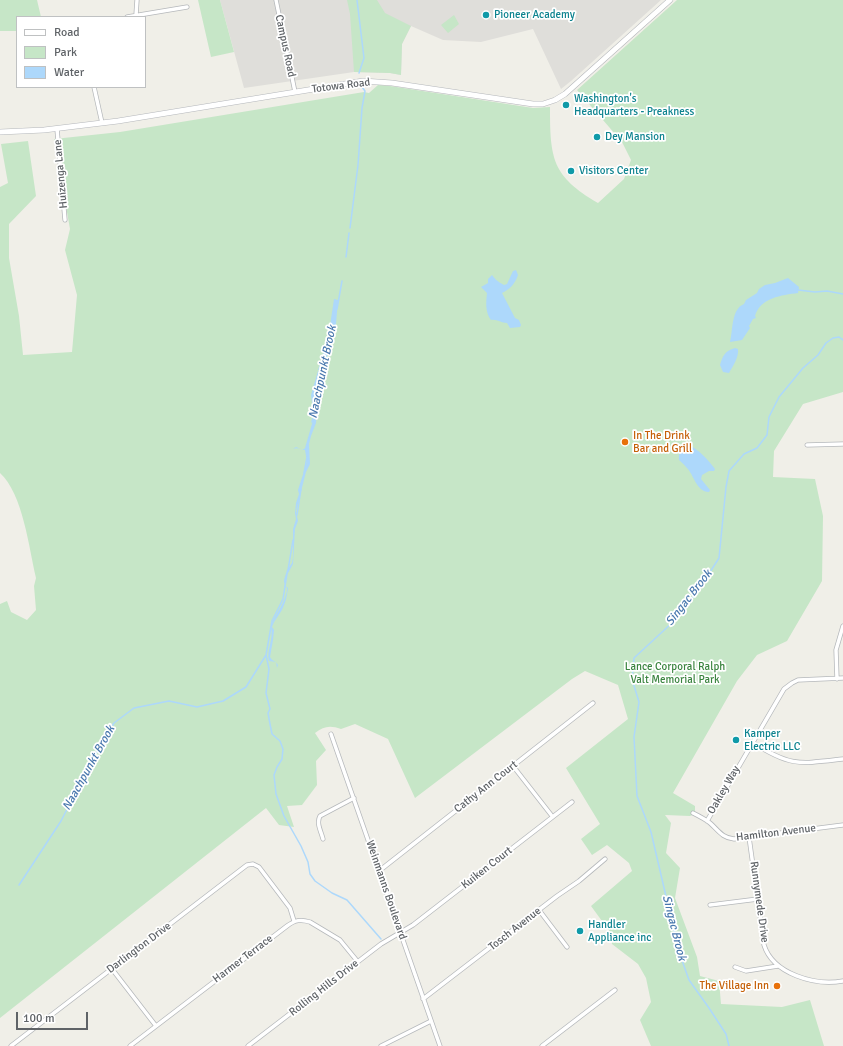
<!DOCTYPE html>
<html>
<head>
<meta charset="utf-8">
<style>
  body { margin:0 }
  #map { position:relative; width:843px; height:1046px; overflow:hidden; background:#f0efe8; font-family:Signika,sans-serif }
  canvas { display:block }
  .legend { position:absolute; left:16px; top:16px; width:130px; height:72px; box-sizing:border-box; background:#fff; border:1px solid #bfc1c2; margin:0; padding:5px 7px; list-style:none; font-size:12px; color:#5f6367 }
  .legend li { display:flex; align-items:center; gap:8px; height:20px }
  .legend b { width:20px; border:1px solid #bfc1c2 }
  .scale { position:absolute; left:16px; top:1012px; width:72px; height:18px; box-sizing:border-box; border:2px solid #5f6367; border-top:0; padding-left:5px; font-size:12px; line-height:14px; white-space:nowrap; color:#5f6367; -webkit-text-stroke:3px #fff; paint-order:stroke }
</style>
</head>
<body>
<div id="map">
<canvas width="843" height="1046"></canvas>
<ul class="legend">
<li><b style="height:5px;background:#fff"></b>Road</li>
<li><b style="height:11px;background:#c6e6c7"></b>Park</li>
<li><b style="height:11px;background:#add8fb"></b>Water</li>
</ul>
<div class="scale">100 m</div>
</div>
<script>
const ctx = document.querySelector('canvas').getContext('2d');
ctx.lineJoin = 'round';
function fillPath(path, color) { ctx.fillStyle = color; ctx.fill(path, 'evenodd'); }
function strokePath(path, color, width, dash) { ctx.strokeStyle = color; ctx.lineWidth = width; ctx.lineCap = dash ? 'butt' : 'round'; ctx.setLineDash(dash || []); ctx.stroke(path); }
function label(font, color, halo, rows, align = 'center') {
  ctx.font = font + ' Signika,sans-serif'; ctx.lineWidth = 3.5; ctx.setLineDash([]); ctx.textBaseline = 'middle'; ctx.strokeStyle = halo; ctx.fillStyle = color; for (const [text, x, y, turn = 0] of rows) {
    ctx.save(); ctx.translate(x, y); ctx.rotate((+turn || 0) * Math.PI / 180); ctx.textAlign = isNaN(turn) ? turn : align; if (halo) ctx.strokeText(text, 0, 0); ctx.fillText(text, 0, 0); ctx.restore();
  }
}
fillPath(new Path2D(`
  M220 0H661L571 81 561 89 533 29 481 42 443 40 411 26 402 44 401 75 390 73 354 72 244 88Z`), '#dfdeda');
fillPath(new Path2D(`
  M0 0H37L41 17H17V31H0Z
  M198 0H220L234 52 211 57Z
  M347 0H377L385 13 411 26 402 44 401 75 390 73 354 72 350 14Z
  M677 0H843V392L803 404 774 451 773 477 815 479 823 516 822 581 787 641 757 655 737 681 673 793 695 806V814L690 816 665 815 671 823 666 853 680 868 675 898 697 957 700 976 719 981 721 1004 782 1007 810 1000 824 1046H651L640 1020 651 1002 646 978 638 964 612 944 610 932 591 906 632 871 629 863 607 845 592 855 581 839 600 824 566 768 628 719 618 685 585 671 572 679 415 798 388 739 355 724 341 729C330 725 324 726 315 733L326 750 316 761 317 785 302 805 287 806 294 827 279 825 266 808 0 1018V604L7 601 11 612 27 620 36 610 34 586 36 578C29 548 23 494 0 473V187L8 183 1 144 28 141 36 196 9 224V258L19 316 23 355 72 352 77 295 65 250 70 229 54 139 120 132 364 92 369 93 378 85 390 86 533 108 550 107C550 159 552 176 598 203L624 179 631 160 622 142 577 90Z
  M454 15 459 24 448 33 441 25Z`), '#c6e6c7');
fillPath(new Path2D(`
  M516 270 518 275C515 284 510 289 502 293L515 318 519 320 521 325 520 327 510 328 507 323C501 323 497 319 491 320 485 312 486 302 487 293L481 287 488 283V279L492 275C495 279 498 282 504 285L507 284 513 271Z
  M788 278 799 287 798 293C782 295 760 298 755 316L756 318 753 319 749 326 750 328 742 340 730 342C733 331 731 309 744 304L746 300 757 293 759 289 765 285 775 283Z
  M334 299 338 300 336 324 323 371 318 370 328 339Z
  M735 348 738 349C739 357 733 366 729 373L723 372 720 365C723 355 725 351 735 348Z
  M318 371 323 373 324 387 318 402 316 423 311 436 309 444 310 464 306 472 296 511 298 521 295 529 293 564 287 575 284 585 288 588C287 596 285 606 280 613 277 618 274 621 272 627L274 630 273 640 270 657C272 661 276 661 278 665L277 668 276 662 269 661C266 651 274 640 271 626 275 615 288 598 287 588L284 586V580L287 570 292 563 293 557V529L296 519 295 513 296 503 299 494 298 490 307 462 305 450C301 450 298 447 293 449L296 447 303 450 305 448 314 417 311 395Z
  M688 445C699 449 708 460 715 469L714 471H709L702 475 701 479 710 490 709 492C696 492 694 474 686 467 684 464 681 462 679 460 678 453 681 447 688 445Z`), '#add8fb');
strokePath(new Path2D(`
  M357 0 364 58 359 73
  M350 228 358 165 362 108 365 91 362 87
  M346 257 349 233
  M798 290 815 292 827 291 843 294
  M337 309 342 281
  M312 422 314 414
  M304 473 307 457
  M297 515 301 489
  M288 570 293 540
  M266 655 269 669 266 693 270 709 268 713 270 724 272 734 280 741 283 749 282 759 277 767 274 775 276 794 284 816 301 846 308 862 310 874 315 881 332 893 347 900 381 939
  M19 885 61 821 95 755 114 723 134 708 169 701 197 707 223 701 246 687 266 655 272 621 283 599 287 574
  M729 1046 726 1034 709 1008 689 980 679 952 651 832 637 796 634 737 639 702 632 679 634 658 674 621 698 591 719 558 726 487 729 471 744 454 757 448 767 435 769 417 779 397 803 368 818 355 826 343 833 338 839 337 843 340`), '#add8fb', 1.5);
const minor = new Path2D(`
  M276 0 295 92
  M136 15 137 0
  M127 17 187 7
  M94 87 102 123
  M57 129 65 220
  M807 445 843 444
  M837 679 836 650 843 626
  M331 734 440 1046
  M752 742C790 767 800 764 843 759
  M513 766 552 816
  M693 813C699 816 705 819 710 823 718 830 722 838 734 839L843 825
  M707 821 784 689 792 683 798 680 843 678
  M749 837 764 945C773 974 815 986 843 981
  M323 839C321 831 316 823 320 816L354 798
  M379 871 593 703
  M710 905 758 899
  M539 910 567 947
  M735 967 746 971 778 966
  M112 969 156 1026
  M423 999 557 896 579 881 605 859
  M11 1046 247 865 253 864 259 867 290 908 294 921
  M130 1046 287 926C295 920 301 919 310 922L340 940 358 962
  M248 1046 381 944 413 925 572 802
  M381 1046 431 1021
  M542 1046 615 990`);
const secondary = new Path2D(`
  M0 132 44 130 118 121 363 81 392 83 533 104H543L555 100 565 94 670 0`);
strokePath(minor, '#b5b8bb', 5);
strokePath(secondary, '#b4b7bb', 6);
strokePath(minor, '#fff', 3.5);
strokePath(secondary, '#fff', 5);
for (const [x, y, r, color] of [
  [486,15,4,"#0f9aa8"],
  [566,105,4,"#0f9aa8"],
  [597,137,4,"#0f9aa8"],
  [571,171,4,"#0f9aa8"],
  [625,442,4,"#e8710a"],
  [736,740,4,"#0f9aa8"],
  [580,931,4,"#0f9aa8"],
  [777,986,4,"#e8710a"]
]) { const dot = new Path2D(); dot.arc(x, y, r, 0, 2 * Math.PI); ctx.fillStyle = color; ctx.fill(dot); strokePath(dot, '#fff', 1.5); }
label('11px', '#0d838f', '#fff', [
  ["Pioneer Academy",494,15],
  ["Washington's",574,99],
  ["Headquarters - Preakness",574,112],
  ["Dey Mansion",605,137],
  ["Visitors Center",579,171],
  ["Kamper",744,734],
  ["Electric LLC",744,747],
  ["Handler",588,925],
  ["Appliance inc",588,938]
], 'left');
label('11px', '#5f6367', '#fff', [
  ["Campus Road",285,46,78],
  ["Totowa Road",341,86,-7],
  ["Huizenga Lane",61,174,-95],
  ["Cathy Ann Court",486,787,-38],
  ["Oakley Way",724,790,-60],
  ["Hamilton Avenue",776,833,-7],
  ["Kuiken Court",487,868,-38],
  ["Weinmanns Boulevard",386,890,71],
  ["Runnymede Drive",759,902,82],
  ["Tosch Avenue",515,929,-38],
  ["Darlington Drive",139,948,-37],
  ["Harmer Terrace",243,959,-37],
  ["Rolling Hills Drive",324,988,-38]
]);
label('11px', '#c56008', '#fff', [
  ["In The Drink",633,436],
  ["Bar and Grill",633,449],
  ["The Village Inn",769,986,"right"]
], 'left');
label('11px', '#3a843f', '#fff', [
  ["Lance Corporal Ralph",675,667],
  ["Valt Memorial Park",675,680]
]);
label('italic 12px', '#4978ae', '#fff', [
  ["Naachpunkt Brook",323,372,-78],
  ["Singac Brook",689,598,-52],
  ["Naachpunkt Brook",89,768,-61],
  ["Singac Brook",674,928,76]
]);
</script>
</body>
</html>
